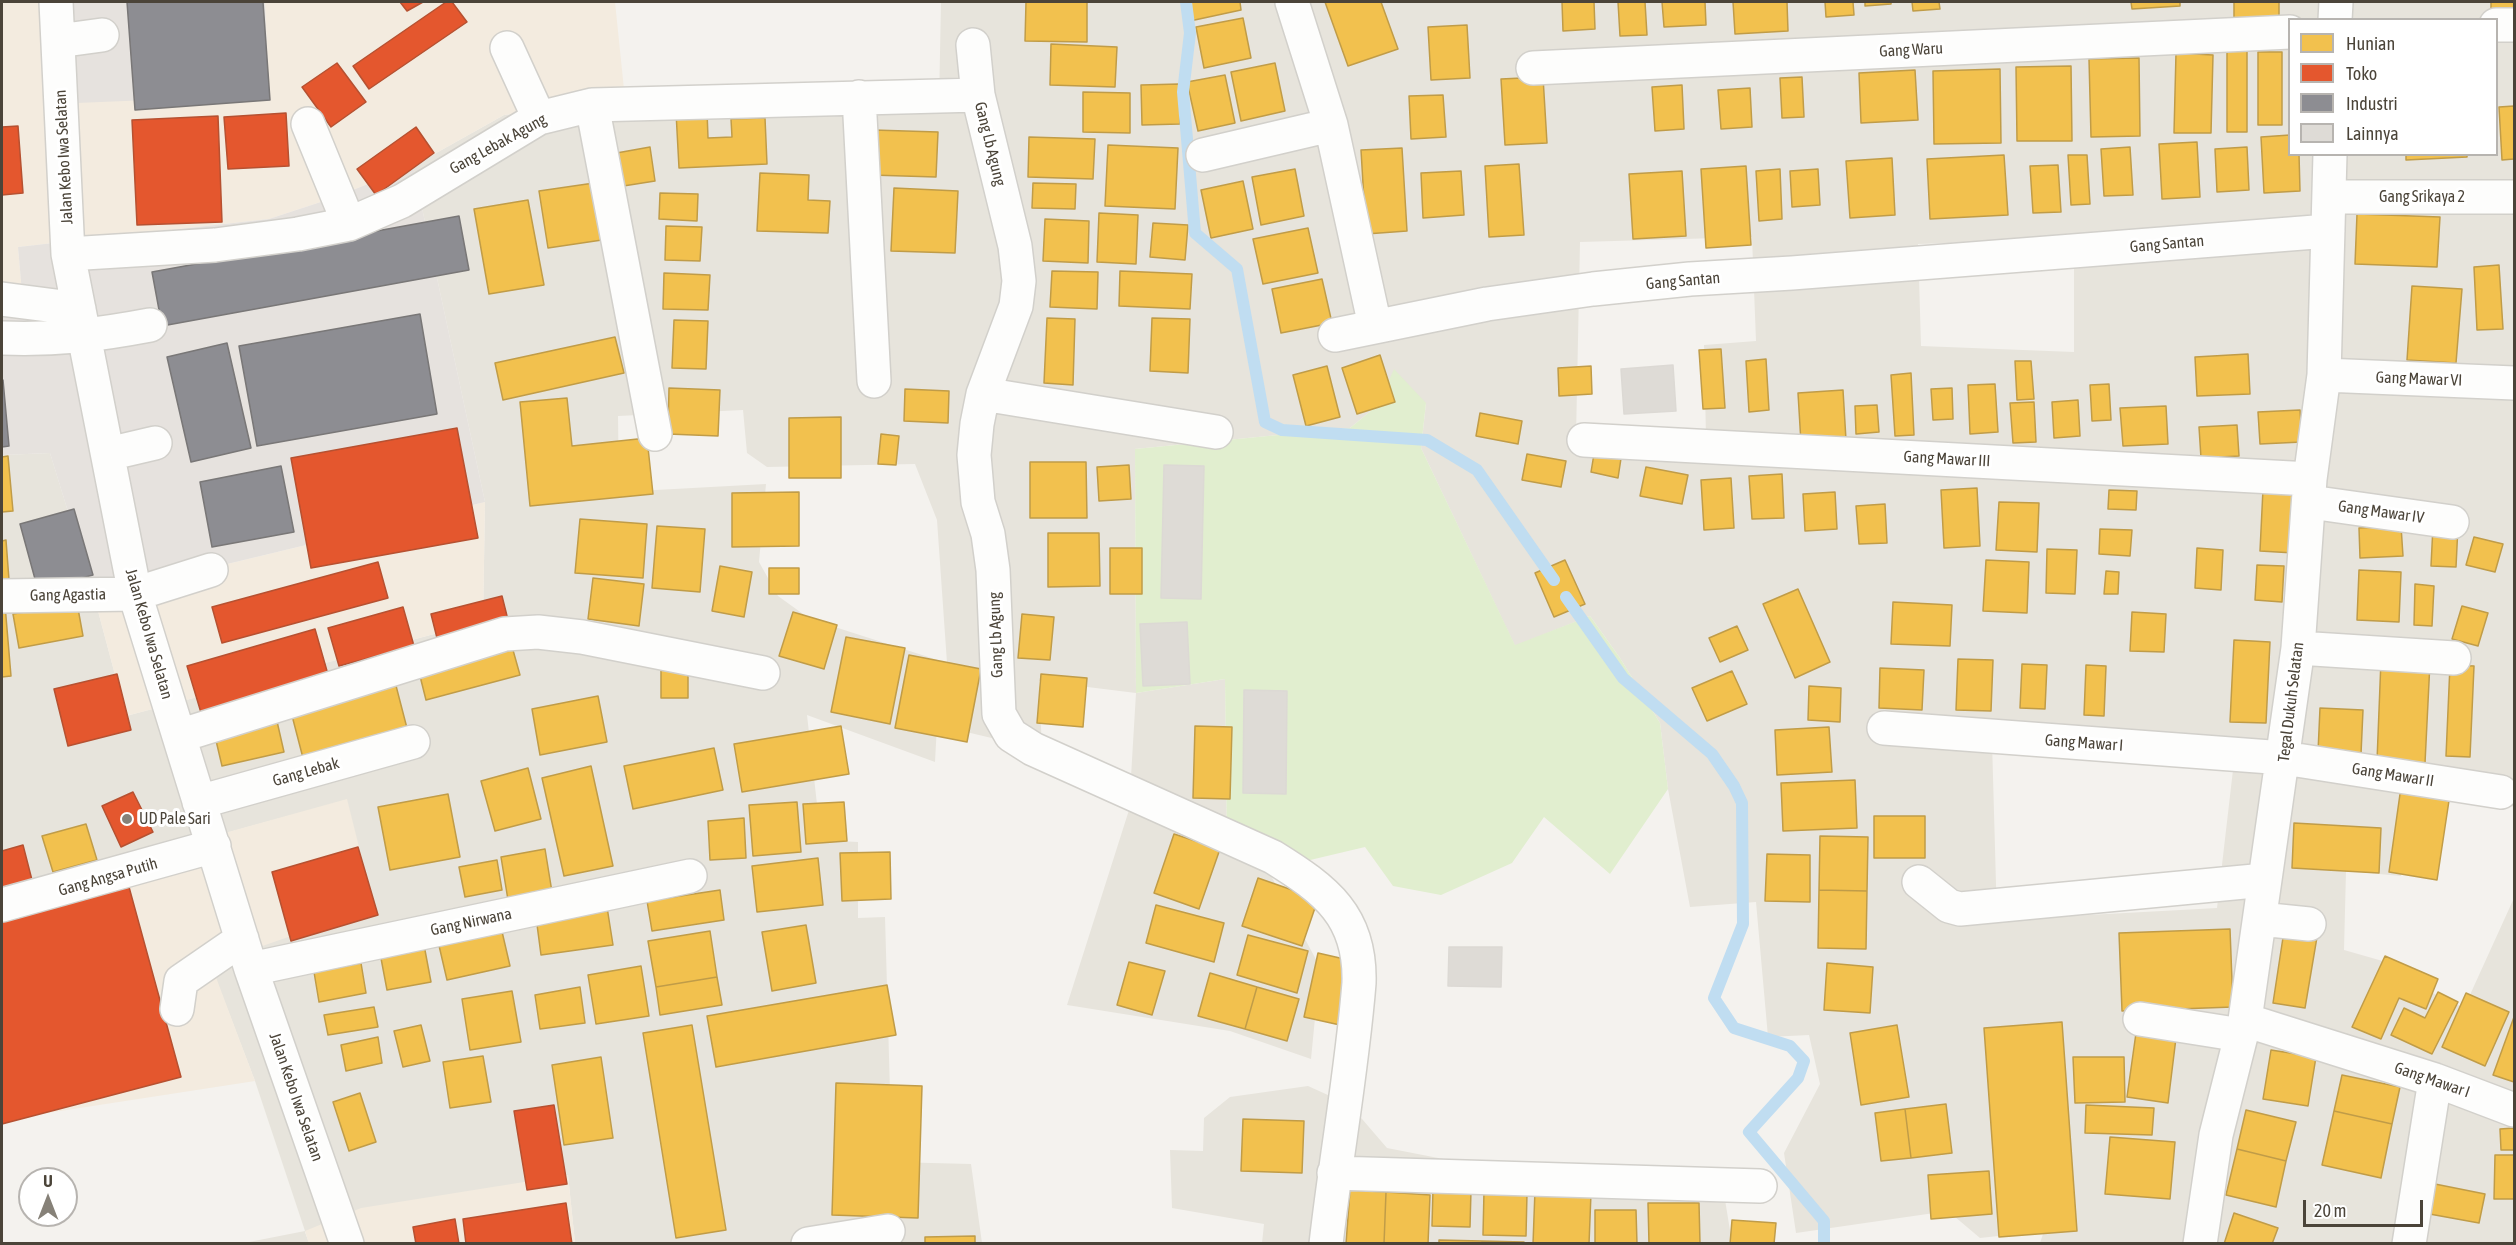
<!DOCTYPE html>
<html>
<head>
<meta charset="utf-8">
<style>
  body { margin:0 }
  #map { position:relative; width:2516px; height:1245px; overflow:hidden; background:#f4f2ee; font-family:"Asap Condensed",sans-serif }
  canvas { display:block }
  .frame { position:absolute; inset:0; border:3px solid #4b4439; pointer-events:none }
  .legend { position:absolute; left:2288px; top:18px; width:210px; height:138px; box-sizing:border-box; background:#fff; border:2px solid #b7b4b0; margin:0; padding:8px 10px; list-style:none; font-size:18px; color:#4b4439 }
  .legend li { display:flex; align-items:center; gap:12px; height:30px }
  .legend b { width:30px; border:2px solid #b7b4b0 }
  .north { position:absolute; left:18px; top:1167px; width:60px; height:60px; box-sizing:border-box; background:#fff; border:2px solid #b7b4b0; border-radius:50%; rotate:0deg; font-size:16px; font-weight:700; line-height:24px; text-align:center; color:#4b4439 }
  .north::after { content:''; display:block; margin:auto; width:21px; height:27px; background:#868178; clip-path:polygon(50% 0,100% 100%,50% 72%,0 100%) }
  .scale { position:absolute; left:2303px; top:1200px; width:120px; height:27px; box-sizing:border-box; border:3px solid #4b4439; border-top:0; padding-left:8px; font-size:18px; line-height:21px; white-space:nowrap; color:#4b4439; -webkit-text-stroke:4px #fff; paint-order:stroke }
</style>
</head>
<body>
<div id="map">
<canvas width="2516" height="1245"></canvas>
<div class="frame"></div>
<ul class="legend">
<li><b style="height:16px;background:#f2c14e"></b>Hunian</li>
<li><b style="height:16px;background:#e4572e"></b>Toko</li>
<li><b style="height:16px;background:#8d8d92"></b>Industri</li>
<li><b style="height:16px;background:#dedbd6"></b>Lainnya</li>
</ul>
<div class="north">U</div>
<div class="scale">20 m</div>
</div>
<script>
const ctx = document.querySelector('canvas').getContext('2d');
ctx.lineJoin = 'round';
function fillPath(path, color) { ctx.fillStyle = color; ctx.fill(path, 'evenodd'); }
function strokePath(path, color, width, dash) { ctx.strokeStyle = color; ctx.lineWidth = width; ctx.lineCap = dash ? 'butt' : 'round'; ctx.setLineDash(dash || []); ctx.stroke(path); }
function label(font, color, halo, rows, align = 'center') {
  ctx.font = font + ' "Asap Condensed",sans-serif'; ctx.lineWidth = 6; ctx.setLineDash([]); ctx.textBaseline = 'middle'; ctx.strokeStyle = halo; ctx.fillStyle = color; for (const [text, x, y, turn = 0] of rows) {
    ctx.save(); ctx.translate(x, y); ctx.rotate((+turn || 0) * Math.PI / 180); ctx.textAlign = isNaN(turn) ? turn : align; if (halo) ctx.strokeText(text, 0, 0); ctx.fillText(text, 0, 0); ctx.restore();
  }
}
fillPath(new Path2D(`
  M941 2H2514V814L2513 807 2493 786 2405 777 2401 876 2346 871 2344 950 2428 974 2433 993 2464 1008 2514 898V1243H2040L2044 1231 1980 1238 1948 1211 1796 1233 1784 1153 1820 1084 1809 1035 1768 1037 1756 902 1690 907 1668 789 1660 723 1620 658 1590 616 1515 646 1421 448 1426 403 1378 405 1350 428 1135 449 1136 693 1225 679 1227 845 1268 870 1320 967 1311 1059 1230 1031 1067 1005 1129 810 1136 693 1039 681 1042 750 937 725 935 762 807 715 821 840 858 842V918L885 917 892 1162 971 1164 982 1243H575L568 1175 305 1232 309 1243H244L305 1231 255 1081 210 964 347 800 167 849 2 886V455L50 453 94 596 126 716 483 621 485 502 413 166 504 115 625 99 939 104ZM2290 20H2496V154H2290ZM1752 237 1756 341 1704 345 1706 437H1576L1580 242ZM2074 239V352L1921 346 1918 244ZM743 410 747 453 767 467 915 464 937 520 947 663 810 619 778 596 759 562 766 484 619 492 618 416ZM1992 741 2236 744 2217 908 1997 920Z
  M1308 1086 1350 1105 1387 1148 1556 1181H1722L1732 1243H1262L1264 1224 1172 1208 1170 1150 1203 1151 1204 1118 1230 1097Z`), '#e7e4dc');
fillPath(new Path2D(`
  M2 2H46L269 95 265 2H615L625 99 504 115 413 166 333 198 269 219 18 247 23 304 2 302Z
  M485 502 483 621 126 716 94 596Z
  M347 799 374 907 211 964 255 1081 2 1120V886L167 849Z
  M568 1175 575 1243 309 1244 305 1231 361 1208Z`), '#f3ebdf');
fillPath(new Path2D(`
  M46 2H265L269 95 53 104Z
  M413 166 485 502 94 596 50 453 2 455V302L23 304 18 247 269 219 333 198Z`), '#e6e2de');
fillPath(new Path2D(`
  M1394 369 1426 403 1421 448 1515 645 1590 616 1620 658 1660 723 1668 789 1610 874 1544 817 1512 863 1441 895 1393 886 1365 847 1268 870 1227 845 1225 679 1136 693 1135 449 1350 428 1378 405Z`), '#e1eecf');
const homes = new Path2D(`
  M1026 2H1087V42L1025 41Z
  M1187 2H1240L1241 10 1190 21Z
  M1325 2H1381L1398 49 1348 66Z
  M1562 2H1594L1595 29 1563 31Z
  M1618 2H1645L1647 35 1620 36Z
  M1662 2H1705L1706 25 1664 27Z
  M1733 2H1787L1788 31 1735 34Z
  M1825 2H1853L1854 15 1826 17Z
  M1865 2H1891V4L1865 6Z
  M1912 2H1939L1940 9 1913 11Z
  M2131 2H2180V6L2132 9Z
  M2234 2H2279V28L2234 29Z
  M2491 2H2514V8L2491 9Z
  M1243 18 1251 58 1204 68 1196 27Z
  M1467 25 1470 78 1431 80 1428 27Z
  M1051 44 1117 47 1115 87 1050 85Z
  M2227 44H2247V132H2227Z
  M2258 52H2282V125H2258Z
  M2176 53 2213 55 2211 133H2174Z
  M2139 58 2140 136 2091 137 2089 59Z
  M1275 63 1285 111 1241 121 1231 72Z
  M2071 66 2072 141H2017L2016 67Z
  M2000 69 2001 143 1934 144 1933 71Z
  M1915 70 1918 120 1861 123 1859 73Z
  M1225 75 1235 123 1198 131 1187 82Z
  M1543 77 1547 143 1505 145 1501 79Z
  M1802 77 1804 117 1782 118 1780 78Z
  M1179 84 1180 124 1142 125 1141 85Z
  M1682 85 1684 129 1655 131 1652 87Z
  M1750 88 1752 127 1721 129 1718 90Z
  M1083 92 1130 93V133L1083 132Z
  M1443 95 1446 137 1411 139 1409 96Z
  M2514 106V159L2502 160 2499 107Z
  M707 111 708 138 732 137 731 119 765 118 767 164 679 168 676 112Z
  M873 130 938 132 936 177 871 175Z
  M2290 135V154H2299L2300 191 2264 193 2261 137Z
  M1029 137 1095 139 1093 179 1028 177Z
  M2197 142 2200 197 2162 199 2159 144Z
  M1108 145 1178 148 1175 209 1105 206Z
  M650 147 655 181 617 187 611 154Z
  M2130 147 2133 195 2104 196 2101 149Z
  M2247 147 2249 190 2217 192 2215 149Z
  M1402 148 1407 231 1366 234 1361 150Z
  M2406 154H2467V157L2406 160Z
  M2004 155 2008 215 1930 219 1927 159Z
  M2068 155H2087L2090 204 2071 205Z
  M1892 158 1895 215 1850 218 1846 161Z
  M1519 164 1524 235 1489 237 1485 166Z
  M2058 165 2061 212 2033 213 2030 166Z
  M1746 166 1751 245 1706 248 1701 169Z
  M1295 169 1304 216 1261 225 1252 177Z
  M1780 169 1782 219 1759 221 1756 171Z
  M1818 169 1820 205 1792 207 1790 171Z
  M1461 171 1464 215 1423 218 1421 173Z
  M1682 171 1686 236 1633 239 1629 174Z
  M760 173 809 175 808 200 830 201 828 233 757 231Z
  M1243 181 1253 229 1211 238 1201 190Z
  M594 183 602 240 548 248 539 191Z
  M1033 183 1076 184 1075 209 1032 208Z
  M894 188 958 191 955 253 891 251Z
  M660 193 698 194 697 221 659 219Z
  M528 200 544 285 489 294 474 209Z
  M1099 213 1138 215 1136 264 1097 262Z
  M2357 214 2440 217 2437 267 2355 264Z
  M1045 219 1089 221 1088 263 1043 261Z
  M1153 223 1188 225 1185 260 1150 257Z
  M666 226 702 227 700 261 665 260Z
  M1308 228 1318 273 1263 284 1253 239Z
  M2499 265 2503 329 2477 330 2474 267Z
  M1052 271 1098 272 1097 309 1050 307Z
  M1120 271 1192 274 1190 309 1119 306Z
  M664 273 710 275 708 310 663 309Z
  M1322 279 1332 323 1281 333 1272 289Z
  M2412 286 2462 289 2456 363 2407 360Z
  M1047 318 1075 319 1073 385 1044 383Z
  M1152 318 1190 319 1188 373 1150 371Z
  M674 320 708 321 706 369 672 368Z
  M615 337 624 373 503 400 495 363Z
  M1721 349 1725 408 1703 409 1699 350Z
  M2248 354 2250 394 2197 396 2195 357Z
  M1380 355 1395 402 1357 414 1342 368Z
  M1766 359 1769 410 1749 412 1746 361Z
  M2015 361H2031L2034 399 2017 400Z
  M1327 366 1340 417 1306 426 1293 375Z
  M1591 366 1592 394 1559 396 1558 368Z
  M1911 373 1914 435 1895 436 1891 375Z
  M1995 384 1998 432 1970 434 1968 385Z
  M2109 384 2111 420 2092 421 2090 385Z
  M669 388 720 390 718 436 668 434Z
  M1952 388 1953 419 1933 420 1931 389Z
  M905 389 949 391 948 423 904 421Z
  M1843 390 1846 440 1801 443 1798 393Z
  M567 398 572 446 647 438 653 494 530 506 520 402Z
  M2078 400 2080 436 2054 438 2052 402Z
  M2034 402 2036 442 2013 443 2010 403Z
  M1877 405 1879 432 1856 434 1855 406Z
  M2166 406 2168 444 2123 446 2120 408Z
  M2300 410 2302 442 2260 444 2258 412Z
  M1480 413 1522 421 1518 444 1476 436Z
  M841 417V478H789V418Z
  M2237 425 2239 456 2201 458 2199 427Z
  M881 434 899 436 896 465 878 464Z
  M1595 448 1622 452 1618 478 1591 472Z
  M1527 454 1566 461 1561 487 1522 480Z
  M8 456 13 511 2 512V457Z
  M1030 462H1086L1087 518H1030Z
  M1129 465 1131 499 1099 501 1097 467Z
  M1646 467 1688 475 1682 504 1640 496Z
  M1782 474 1784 518 1752 519 1749 476Z
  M1731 478 1734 528 1704 530 1701 480Z
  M1977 488 1980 546 1944 548 1941 490Z
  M2263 489 2297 491 2294 553 2260 551Z
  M2109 490 2137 491 2136 510 2108 509Z
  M799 492V546L732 547V493Z
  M1835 492 1837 529 1805 531 1803 494Z
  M1999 502 2039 503 2037 552 1996 550Z
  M1885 504 1887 543 1859 544 1856 506Z
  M580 519 647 524 643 578 575 573Z
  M657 526 705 529 700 592 652 588Z
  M2401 526 2403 556 2360 558 2359 528Z
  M2433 526H2458L2456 567 2431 566Z
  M2100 529 2132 530 2130 556 2099 554Z
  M1048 533H1099L1100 586 1048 587Z
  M2474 537 2503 544 2495 572 2466 565Z
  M6 540 9 580 2 581V541Z
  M1110 548H1142V594H1110Z
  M2197 548 2223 550 2221 590 2195 588Z
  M2047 549 2077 550 2075 594 2046 593Z
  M1565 560 1585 604 1554 617 1535 573Z
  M1986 560 2029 562 2027 613 1983 611Z
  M2257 565 2284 566 2282 602 2255 600Z
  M720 566 752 572 744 617 712 611Z
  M769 568H799V594H769Z
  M2359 570 2401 572 2399 622 2357 620Z
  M2106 571 2119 572 2118 594H2104Z
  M593 578 644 584 639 626 588 619Z
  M2415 584 2434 586 2432 626 2414 625Z
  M1798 589 1830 662 1795 678 1763 604Z
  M1893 602 1952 605 1950 646 1891 644Z
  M77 603 83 636 19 648 13 614Z
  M2 605H5L11 676 2 677Z
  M2462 606 2488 613 2478 646 2452 639Z
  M793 612 837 625 824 669 779 656Z
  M2132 612 2166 614 2164 652 2130 651Z
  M1022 614 1054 617 1050 660 1018 658Z
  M1737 626 1748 650 1720 662 1709 638Z
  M846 637 905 648 890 724 831 712Z
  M2234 640 2270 642 2266 723 2230 722Z
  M511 643 520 675 426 700 418 668Z
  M909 655 981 669 967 742 895 728Z
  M1958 659 1993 660 1991 711 1956 710Z
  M2381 660 2430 662 2425 763 2377 761Z
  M2022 664 2047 665 2045 709 2020 708Z
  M2086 665 2106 666 2104 716 2084 715Z
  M2450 665 2474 666 2470 757 2446 756Z
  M661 668H688V698H661Z
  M1880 668 1924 670 1922 710 1879 708Z
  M1732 671 1747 704 1707 721 1692 688Z
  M1041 674 1087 678 1083 727 1037 723Z
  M394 678 408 732 303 758 289 704Z
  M1809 686 1841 688 1840 722 1808 720Z
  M598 696 607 742 540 755 532 709Z
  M2320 708 2363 710 2361 754 2318 752Z
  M276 717 284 752 222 766 214 732Z
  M841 726 849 774 742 792 734 744Z
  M1195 726 1232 727 1230 799 1193 798Z
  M1829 727 1832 772 1777 775 1775 730Z
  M714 748 723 790 633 809 624 766Z
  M591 766 613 866 564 876 542 778Z
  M528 768 541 819 495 831 481 781Z
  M1855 780 1857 828 1783 831 1781 783Z
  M2401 787 2450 794 2437 880 2389 872Z
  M448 794 460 857 390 870 378 807Z
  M797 802 801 852 753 856 749 805Z
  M844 802 847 841 806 844 803 804Z
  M1874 816H1925V858H1874Z
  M744 818 746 858 710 860 708 821Z
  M2294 823 2381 828 2379 873 2292 868Z
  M86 824 97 860 53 872 42 836Z
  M1174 834 1220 849 1199 909 1154 893Z
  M1820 836 1868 837 1867 891 1819 890Z
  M545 849 552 892 508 900 501 857Z
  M890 852 891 899 842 901 840 853Z
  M1767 854 1810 855V902L1765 901Z
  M818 858 823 905 757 912 752 866Z
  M497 860 502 890 465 897 459 867Z
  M1258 878 1318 899 1302 946 1242 926Z
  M720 890 724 920 652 931 647 901Z
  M1819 890 1867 891 1866 949 1818 948Z
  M1156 905 1224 923 1214 962 1146 943Z
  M607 907 613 945 541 955 536 917Z
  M500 923 510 966 447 980 437 937Z
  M806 925 816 983 772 991 762 932Z
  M2230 929 2233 1007 2122 1011 2119 933Z
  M710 931 717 977 656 987 648 941Z
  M2284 931 2317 937 2305 1008 2273 1003Z
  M1248 935 1308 951 1297 993 1237 975Z
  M424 945 431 982 387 990 380 953Z
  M1318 953 1353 961 1340 1025 1304 1017Z
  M2385 956 2438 979 2426 1009 2399 998 2381 1039 2352 1027Z
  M1129 962 1165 971 1152 1015 1117 1005Z
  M361 963 366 993 319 1002 314 972Z
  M1827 963 1873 967 1870 1013 1824 1010Z
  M641 966 649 1016 596 1024 588 975Z
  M1210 973 1257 987 1245 1029 1198 1016Z
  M717 977 722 1005 660 1015 656 987Z
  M887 985 896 1035 716 1067 707 1016Z
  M580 987 585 1023 540 1029 535 995Z
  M1257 987 1299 999 1287 1041 1245 1029Z
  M512 991 521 1042 470 1050 462 999Z
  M2438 992 2458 1002 2432 1054 2391 1035 2404 1008 2425 1018Z
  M2466 993 2509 1012 2485 1066 2442 1047Z
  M374 1007 378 1027 328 1035 324 1015Z
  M2514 1017V1082L2493 1075Z
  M2062 1022 2077 1231 1999 1237 1984 1028Z
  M421 1025 430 1061 403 1067 394 1031Z
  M692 1025 726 1230 676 1238 643 1033Z
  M1897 1025 1909 1097 1861 1105 1850 1033Z
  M2136 1033 2176 1038 2168 1103 2127 1097Z
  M378 1037 382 1063 346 1071 341 1045Z
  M2271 1050 2316 1057 2308 1106 2263 1099Z
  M483 1056 491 1102 450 1108 443 1062Z
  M601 1057 613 1138 564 1145 552 1065Z
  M2073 1057H2124L2125 1102 2075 1103Z
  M2342 1075 2400 1087 2392 1124 2334 1111Z
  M836 1083 922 1086 918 1218 832 1215Z
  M360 1093 376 1142 349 1151 333 1102Z
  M1946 1104 1952 1153 1911 1158 1905 1109Z
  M2086 1105 2154 1108 2152 1135 2085 1133Z
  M1905 1109 1911 1158 1881 1161 1875 1113Z
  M2246 1110 2296 1122 2286 1161 2237 1149Z
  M2334 1111 2392 1124 2381 1178 2322 1165Z
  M1243 1119 1304 1121 1302 1173 1241 1171Z
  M2514 1128V1150H2501L2500 1129Z
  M2110 1137 2175 1142 2170 1199 2105 1194Z
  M2237 1149 2286 1161 2276 1207 2226 1195Z
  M2495 1155H2514V1199H2494Z
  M1989 1171 1992 1214 1931 1219 1928 1175Z
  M2430 1183 2485 1194 2479 1223 2424 1213Z
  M1433 1189 1471 1190 1470 1227 1432 1226Z
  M1350 1190 1386 1192 1384 1244H1346Z
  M1535 1190 1591 1193 1589 1244H1533Z
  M1484 1191 1527 1193 1526 1236 1483 1235Z
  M1386 1192 1430 1195 1428 1244H1384Z
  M1648 1203H1699L1700 1244H1649Z
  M1595 1210H1636L1637 1244H1595Z
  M2234 1213 2278 1228 2272 1244H2224Z
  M1732 1220 1776 1223 1774 1244H1730Z
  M975 1236V1244H925V1237Z
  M1439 1240 1482 1241V1244H1439Z
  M1482 1241 1524 1242V1244H1482Z`);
fillPath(homes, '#f2c14e');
strokePath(homes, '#c09c48', 1.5);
const shops = new Path2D(`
  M400 2H423L407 11Z
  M446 2H452L467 22 369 89 353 66Z
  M337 63 366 102 331 127 302 87Z
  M286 113 289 166 228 169 224 117Z
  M218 116 222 222 137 225 132 120Z
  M18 126 23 193 2 195V127Z
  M416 127 434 153 376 195 357 169Z
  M457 428 478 538 311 568 291 458Z
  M378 562 388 598 222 643 212 607Z
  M502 596 509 624 438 642 431 614Z
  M403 607 414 646 339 666 328 628Z
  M315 629 329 678 202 716 187 666Z
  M117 674 131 730 68 746 54 689Z
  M133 792 153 832 121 847 102 806Z
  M23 845 33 884 2 892V851Z
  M358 847 378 915 291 941 272 872Z
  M129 887 181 1077 2 1124V922Z
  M554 1105 567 1184 527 1190 514 1111Z
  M566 1203 572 1244H466L463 1219Z
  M455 1219 459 1244H416L413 1227Z`);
fillPath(shops, '#e4572e');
strokePath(shops, '#b65131', 1.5);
const industry = new Path2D(`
  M127 2H263L270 100 135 110Z
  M459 216 469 270 162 326 152 272Z
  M420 314 437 414 257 446 239 346Z
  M227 343 251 448 191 462 167 357Z
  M2 380H3L9 446 2 447Z
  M281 466 294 532 212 547 200 482Z
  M74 509 93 575 38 590 20 524Z`);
fillPath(industry, '#8d8d92');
strokePath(industry, '#797777', 1.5);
strokePath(new Path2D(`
  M1186 2 1190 33 1183 92 1195 233 1237 269 1265 422 1282 430 1427 440 1477 470 1554 580
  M1566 597 1623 678 1712 754 1734 786 1742 803 1743 924 1714 998 1734 1028 1790 1046 1804 1061 1798 1078 1749 1132 1824 1221V1244`), '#c0ddf1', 12);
const building = new Path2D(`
  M1673 365 1676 411 1624 414 1621 369Z
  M1164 465 1204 466 1201 599 1161 598Z
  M1187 622 1190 684 1143 686 1140 624Z
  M1244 690 1287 691 1286 794 1243 793Z
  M1449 947H1502L1501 987 1448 986Z`);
fillPath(building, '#dedbd6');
strokePath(building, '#dcd9d4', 1.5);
const minor = new Path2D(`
  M56 2 68 254 135 594 251 969 347 1244
  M1292 2 1331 125 1375 326
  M2335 20 2336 2
  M2496 25H2514
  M58 41 102 35
  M973 45 978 95 1015 246 1019 281 1016 306 983 394 977 424 974 455 978 502 988 534 993 570 999 714 1011 735 1033 749 1273 857C1326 890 1361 916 1359 983 1352 1071 1336 1156 1326 1244
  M507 48 539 118
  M1533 68 2290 32
  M859 97 874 381
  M592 105 655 434
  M308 124 349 224
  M1203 155 1331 125
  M2329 197H2514
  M68 254 215 245 298 234 349 224 402 201 539 118 592 105 978 95
  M2 299 79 309
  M1335 335 1487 304 1593 289 1690 279 1792 273 2328 231
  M2 338C56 340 97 335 150 325
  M2324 375 2514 383
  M983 394 1216 432
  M1584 440 2310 479
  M108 454 155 443
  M2310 502 2452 522
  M2 596 135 594 211 570
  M2298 648 2454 658
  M1884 728 2284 758 2501 792
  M179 736 505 634 538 632 582 637 763 673
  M199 802 413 742
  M1919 882 1949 906 1960 909 2265 880
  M2 905 214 846
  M2260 919 2309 924
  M251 969 690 876
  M177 1009 181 981 242 939
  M2140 1019 2241 1035
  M2245 1020 2435 1080 2514 1110
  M1334 1173 1760 1186
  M808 1244 888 1231
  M2200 1244 2216 1135 2245 1020 2298 648 2310 479 2324 375 2330 154
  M2409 1244 2435 1080`);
strokePath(minor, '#d2d0cb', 36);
strokePath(minor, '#fdfdfc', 33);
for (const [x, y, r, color] of [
  [127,819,6,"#868178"]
]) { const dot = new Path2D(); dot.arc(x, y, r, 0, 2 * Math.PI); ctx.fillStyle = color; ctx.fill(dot); strokePath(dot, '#fff', 2); }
label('16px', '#4b4439', '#fff', [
  ["Gang Waru",1911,50,-3],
  ["Gang Lebak Agung",498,144,-29],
  ["Gang Lb Agung",990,144,76],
  ["Jalan Kebo Iwa Selatan",64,157,-93],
  ["Gang Srikaya 2",2422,197],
  ["Gang Santan",2167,244,-5],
  ["Gang Santan",1683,281,-5],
  ["Gang Mawar VI",2419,379,2],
  ["Gang Mawar III",1947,459,3],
  ["Gang Mawar IV",2381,512,8],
  ["Gang Agastia",68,595,-1],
  ["Jalan Kebo Iwa Selatan",149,634,74],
  ["Gang Lb Agung",996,635,-92],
  ["Tegal Dukuh Selatan",2291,702,-83],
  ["Gang Mawar I",2084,743,4],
  ["Gang Lebak",306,772,-16],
  ["Gang Mawar II",2393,775,9],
  ["Gang Angsa Putih",108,877,-16],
  ["Gang Nirwana",471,922,-12],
  ["Gang Mawar I",2432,1080,19],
  ["Jalan Kebo Iwa Selatan",296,1097,71]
]);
label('16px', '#4b4439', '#fff', [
  ["UD Pale Sari",139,819]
], 'left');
</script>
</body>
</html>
